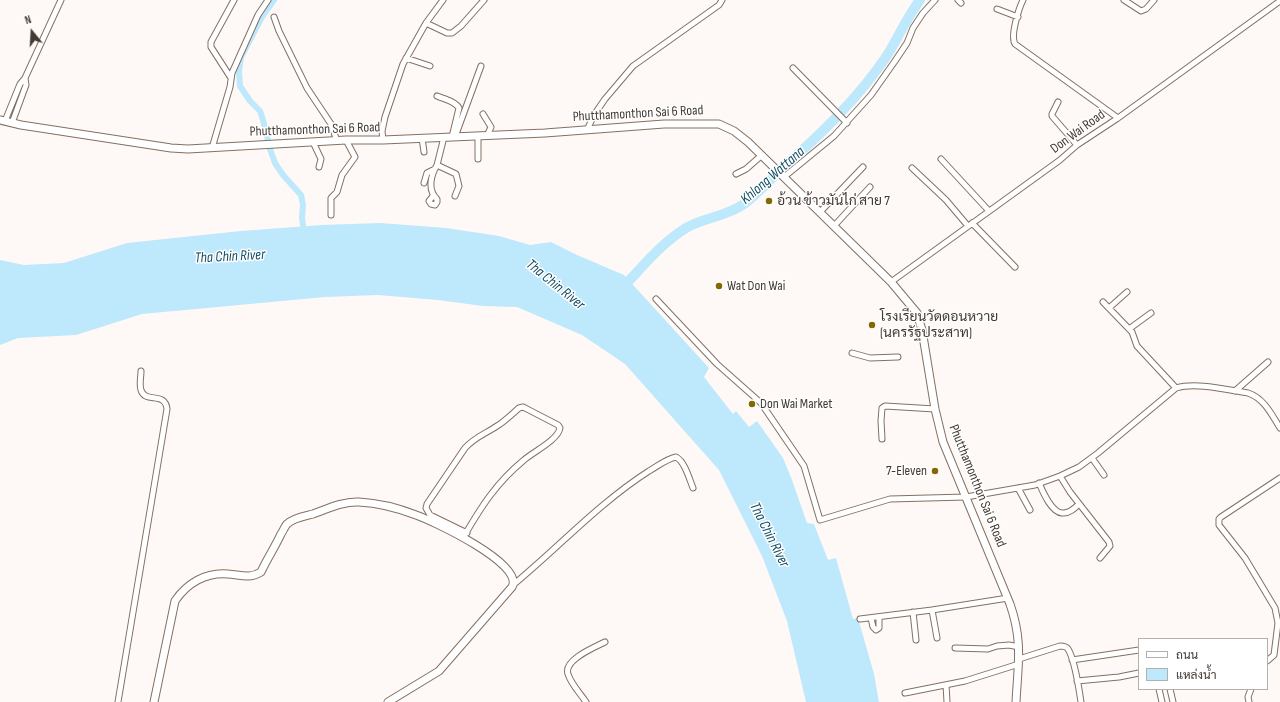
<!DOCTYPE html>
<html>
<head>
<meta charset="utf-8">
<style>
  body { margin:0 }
  #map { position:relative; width:1280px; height:702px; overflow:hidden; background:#fef9f6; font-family:"Sofia Sans Condensed",Sarabun,sans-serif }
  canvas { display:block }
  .legend { position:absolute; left:1138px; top:638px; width:130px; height:52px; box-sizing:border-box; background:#fff; border:1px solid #b4b0ae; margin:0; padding:5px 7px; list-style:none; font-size:12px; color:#433a34 }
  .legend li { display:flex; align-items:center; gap:8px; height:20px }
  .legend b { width:20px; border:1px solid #b4b0ae }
  .north { position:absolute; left:12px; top:12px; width:40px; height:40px; -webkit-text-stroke:3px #fff; paint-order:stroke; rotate:342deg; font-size:11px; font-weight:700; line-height:16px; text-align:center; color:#433a34 }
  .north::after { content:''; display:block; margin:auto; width:14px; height:18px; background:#433a34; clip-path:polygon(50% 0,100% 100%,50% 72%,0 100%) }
</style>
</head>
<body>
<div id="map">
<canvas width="1280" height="702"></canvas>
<ul class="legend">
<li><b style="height:5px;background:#fff"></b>ถนน</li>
<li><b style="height:11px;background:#bee8fb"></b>แหล่งน้ำ</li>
</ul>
<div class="north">N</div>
</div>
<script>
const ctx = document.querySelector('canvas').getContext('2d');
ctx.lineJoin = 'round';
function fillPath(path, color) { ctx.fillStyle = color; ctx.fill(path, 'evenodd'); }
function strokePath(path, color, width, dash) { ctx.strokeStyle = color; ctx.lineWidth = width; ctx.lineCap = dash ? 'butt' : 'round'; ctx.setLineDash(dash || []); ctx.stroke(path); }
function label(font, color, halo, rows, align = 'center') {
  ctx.font = font + ' "Sofia Sans Condensed",Sarabun,sans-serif'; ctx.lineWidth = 3; ctx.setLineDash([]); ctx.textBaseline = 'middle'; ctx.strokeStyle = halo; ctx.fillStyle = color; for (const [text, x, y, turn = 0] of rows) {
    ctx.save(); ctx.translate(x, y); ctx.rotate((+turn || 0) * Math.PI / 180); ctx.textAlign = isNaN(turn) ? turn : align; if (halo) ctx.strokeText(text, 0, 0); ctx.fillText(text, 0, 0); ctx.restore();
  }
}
fillPath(new Path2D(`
  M380 223 446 228 499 236 530 245 551 242 577 255 624 275 709 368 704 377 733 414 736 411 749 427 757 421 783 458 792 480 807 523 814 524 828 560 836 558 853 619 858 618 874 674 879 702H806L787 621 762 556 719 470 625 364 582 335 517 307 483 306 438 300 378 295 325 297 142 314 76 335 18 338 0 345V260L24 265 64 263 127 243 241 231 322 225Z`), '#bee8fb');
strokePath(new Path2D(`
  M274 0 262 17 241 57 239 71 240 86 250 101 260 111 263 120 270 149 275 163 283 175 301 195 303 205 302 217 304 234`), '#bee8fb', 6);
strokePath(new Path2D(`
  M620 290C641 269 660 244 686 228 704 217 726 217 744 204 756 195 768 182 779 171 819 136 858 99 888 54 899 36 907 17 920 0`), '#bee8fb', 10);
const street = new Path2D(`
  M958 0 961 3
  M1023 0C1019 8 1010 36 1015 44L1118 118
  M1124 0 1141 11 1146 9 1154 0
  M997 9 1018 17
  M274 17 279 31 307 88 331 124 337 141
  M426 23 447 33H452L461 26 484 0
  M406 58 430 66
  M793 68 847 123
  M231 78 211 47V42L234 0
  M437 96C444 99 455 101 459 108L452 137
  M1058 102 1052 114V116L1077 145
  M483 114 491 127 487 136
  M5 121 20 84 25 78 61 0
  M12 123 26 85 25 78
  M587 130 594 115 605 99 633 66 719 5 722 0
  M444 137 437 165 456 174 459 186 455 196
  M455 137 481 66
  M422 138 424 152
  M383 140 382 131 385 117 403 64 426 23 443 0
  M313 142 321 159 319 167
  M212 148 230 87 232 73 258 15 268 0
  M478 159V136
  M941 159 989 211
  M912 168 946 200 968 226
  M736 174 746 169 762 155
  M784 177 834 136 871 95 895 61 907 43 913 28 923 13 935 0
  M424 183 427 173 435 169
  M433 196 429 201 431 204 435 205 437 202V199C427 190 431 175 437 165
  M820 212 863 167
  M331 215V198L337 192 342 175 355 157 346 140
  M972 223 1015 267
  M834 226 870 187
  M891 282 1060 160 1077 145 1118 118 1280 1
  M656 299 717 364 761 403 804 466 820 520 890 499 966 497 1035 485 1060 476 1079 467 1098 453 1176 388C1197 382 1227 390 1248 393 1264 398 1272 415 1280 428
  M1103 302 1132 332 1137 346 1176 388
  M1109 308 1127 292
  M1129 329 1151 313
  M852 353 870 358 898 357
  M1235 391 1268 362
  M882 439 881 421 882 408 885 406 935 409
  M1092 458 1104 475
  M1060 476 1070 492 1109 542 1110 546 1100 558
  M1039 483C1043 492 1051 512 1062 513 1069 514 1075 508 1079 504
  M1018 488 1030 510
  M463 538C481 507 496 483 524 460 533 452 558 440 560 428L558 425 527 409 523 407 519 408C512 414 505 421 497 426 485 434 475 437 465 448L427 504 426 508 430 515 467 533
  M513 585C559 547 599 503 649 471 658 466 666 459 676 457 685 462 689 478 693 488
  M932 610 937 638
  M913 612 916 640
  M871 618 873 627 876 630 879 628V617
  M860 619 932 610 1008 598
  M955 648 988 649 997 646 1009 645 1019 647
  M1019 659 1060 646C1063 646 1066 646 1068 649 1075 660 1079 689 1081 702
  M1072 660 1139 650
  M1267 661 1274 655 1278 623 1275 608 1245 558 1219 525V519L1221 517 1280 478
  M1077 681 1119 677 1139 673
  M946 685 947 702
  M1159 689 1162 702
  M1170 689 1173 702
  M905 693 965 681 1019 664
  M118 702 167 409C165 391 145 404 141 390 139 385 141 377 141 371
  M586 702C580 693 571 684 568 674 563 660 595 647 605 642
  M1249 702 1248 697 1251 689`);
const secondary = new Path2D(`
  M0 120 21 125 171 148 188 149 346 140H383L545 133 664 124H719L734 131 748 142 891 282 917 313 922 330 935 409 943 442 1010 604C1023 641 1018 664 1016 702
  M154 702 175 601C187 583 206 572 228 574 241 575 250 579 261 572 267 559 275 547 281 534 283 531 285 526 287 524 293 518 305 516 313 514 327 509 344 501 359 502 378 503 398 508 416 515 433 521 525 564 512 587L439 671 388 702`);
strokePath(street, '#837062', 7);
strokePath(secondary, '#837062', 9);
strokePath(street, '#fff', 5);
strokePath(secondary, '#fff', 7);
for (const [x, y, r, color] of [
  [769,201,4,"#816a02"],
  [719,286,4,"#816a02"],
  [872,325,4,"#816a02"],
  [752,404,4,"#816a02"],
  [935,471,4,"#816a02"]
]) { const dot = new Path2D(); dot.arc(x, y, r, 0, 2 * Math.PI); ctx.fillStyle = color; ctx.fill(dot); strokePath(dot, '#fff', 1.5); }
label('14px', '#433a34', '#fff', [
  ["Phutthamonthon Sai 6 Road",638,114,-3],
  ["Phutthamonthon Sai 6 Road",315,130,-2],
  ["Don Wai Road",1078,132,-36],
  ["Phutthamonthon Sai 6 Road",977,486,68]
]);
label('14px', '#433a34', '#fff', [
  ["อ้วน ข้าวมันไก่ สาย 7",777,201],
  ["Wat Don Wai",727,286],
  ["โรงเรียนวัดดอนหวาย",880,317],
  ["(นครรัฐประสาท)",880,333],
  ["Don Wai Market",760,404],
  ["7-Eleven",927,471,"right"]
], 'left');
label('italic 15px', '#134e63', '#fff', [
  ["Khlong Wattana",773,176,-41],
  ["Tha Chin River",230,257,-3],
  ["Tha Chin River",555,285,39],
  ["Tha Chin River",769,535,63]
]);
</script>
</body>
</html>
